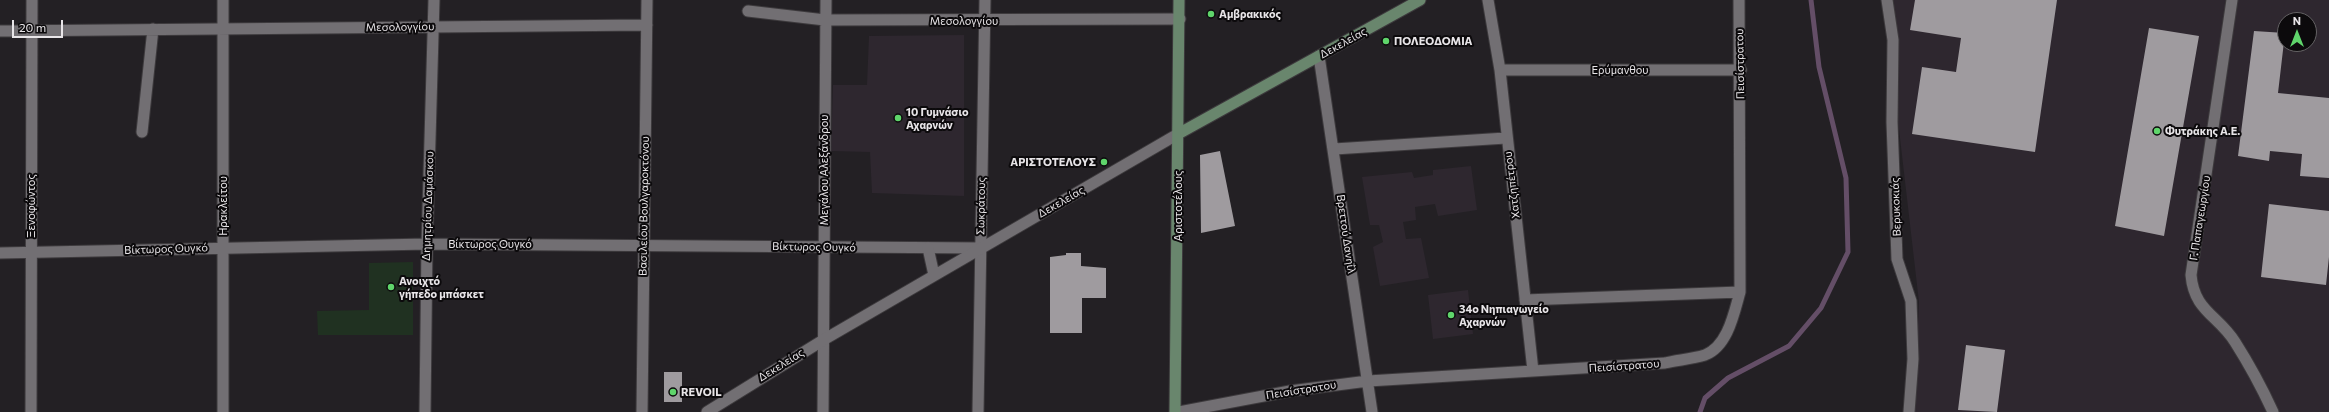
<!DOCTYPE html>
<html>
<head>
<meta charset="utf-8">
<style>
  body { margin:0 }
  #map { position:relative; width:2329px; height:412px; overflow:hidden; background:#232024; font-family:Commissioner,sans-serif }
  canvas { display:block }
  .north { position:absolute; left:2277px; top:12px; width:40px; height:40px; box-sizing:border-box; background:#0c0a0c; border:1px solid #646264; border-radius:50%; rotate:0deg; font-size:11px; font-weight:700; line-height:16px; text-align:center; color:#e8e5e8 }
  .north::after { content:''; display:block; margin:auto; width:14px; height:18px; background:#5fd56b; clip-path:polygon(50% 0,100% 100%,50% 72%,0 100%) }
  .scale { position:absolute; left:12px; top:20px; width:51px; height:18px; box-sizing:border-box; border:2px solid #e8e5e8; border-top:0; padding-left:5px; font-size:12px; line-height:14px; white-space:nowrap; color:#e8e5e8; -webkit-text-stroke:3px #0c0a0c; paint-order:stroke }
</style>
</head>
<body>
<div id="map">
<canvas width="2329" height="412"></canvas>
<div class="north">N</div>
<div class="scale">20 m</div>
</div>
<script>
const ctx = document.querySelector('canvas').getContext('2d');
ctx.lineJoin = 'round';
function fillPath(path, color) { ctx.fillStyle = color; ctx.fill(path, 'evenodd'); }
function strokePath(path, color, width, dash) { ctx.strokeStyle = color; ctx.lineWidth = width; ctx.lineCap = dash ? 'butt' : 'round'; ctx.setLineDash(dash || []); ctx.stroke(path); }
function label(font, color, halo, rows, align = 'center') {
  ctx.font = font + ' Commissioner,sans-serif'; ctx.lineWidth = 4; ctx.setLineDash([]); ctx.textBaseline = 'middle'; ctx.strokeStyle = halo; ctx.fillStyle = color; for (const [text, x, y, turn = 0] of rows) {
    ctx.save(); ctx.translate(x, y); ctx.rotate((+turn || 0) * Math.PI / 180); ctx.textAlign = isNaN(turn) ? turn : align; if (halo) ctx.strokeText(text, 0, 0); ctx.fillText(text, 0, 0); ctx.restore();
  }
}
fillPath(new Path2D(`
  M1884 0H2329V412H1914L1919 302ZM2285 20H2309V44H2285Z
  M964 35V196L872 193 870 152 831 151 833 85H867L869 36Z
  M1471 166 1477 210 1438 216 1435 204 1415 207 1416 220 1403 222 1406 239 1421 238 1429 278 1380 286 1373 247 1383 242 1379 225H1370L1362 177 1412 172 1414 178 1433 175V170Z
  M1468 290 1473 334 1433 339 1428 295Z`), '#2e272f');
fillPath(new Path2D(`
  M413 262V335H318L317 311 369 310V263Z`), '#203121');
strokePath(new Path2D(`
  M1700 412 1705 398 1728 378 1789 346 1821 308 1848 252 1846 178 1819 67 1811 0`), '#644e67', 5);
fillPath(new Path2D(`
  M1915 0H2057L2035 152 1912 134 1922 67 1956 72 1961 38 1910 30Z
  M2149 28 2199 36 2164 236 2115 226Z
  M2254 31 2285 33 2278 93 2329 98V178L2300 176 2302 154 2270 151 2269 161 2238 156Z
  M1220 151 1235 226 1201 233 1200 155Z
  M2269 204 2329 211V257L2326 285 2261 277Z
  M1066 253H1081V266L1106 268V298H1082V333H1050V257L1066 255Z
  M1966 345 2005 350 1997 412 1958 410Z
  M664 372H682V402H664Z`), '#9f9b9f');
const minor = new Path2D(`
  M1488 0 1500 70 1533 371
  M1887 0 1893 40 1892 122 1897 259 1911 301 1913 359 1909 412
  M2232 0 2191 275C2194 311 2218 315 2235 342 2249 364 2262 388 2273 412
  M748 11 825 20 1180 19
  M0 31 647 25
  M1319 56 1372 412
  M1500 70H1741
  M142 132 153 29
  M1334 149 1506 138
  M0 253 427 244 981 248
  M1525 300 1740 292
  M31 412 32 0
  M223 412V0
  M425 412 427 244 434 0
  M642 412 647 0
  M823 412 826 0
  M978 412 985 0
  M1179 412 1290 391 1368 381 1665 363C1678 360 1692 359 1705 355 1728 346 1734 313 1740 292L1739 0`);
const tertiary = new Path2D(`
  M928 248 934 275
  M707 412 825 339 1178 134`);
const secondary = new Path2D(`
  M1178 134 1420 0
  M1175 412 1179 0`);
strokePath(minor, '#3d3a3d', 13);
strokePath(tertiary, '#3d3a3d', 13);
strokePath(secondary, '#3d3a3d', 13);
strokePath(minor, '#726f73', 11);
strokePath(tertiary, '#726f73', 11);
strokePath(secondary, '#69866d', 11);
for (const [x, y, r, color] of [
  [1211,14,4,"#5fd56b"],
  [1386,41,4,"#5fd56b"],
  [898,118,4,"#5fd56b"],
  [2157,131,4,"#5fd56b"],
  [1104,162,4,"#5fd56b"],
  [391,287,4,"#5fd56b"],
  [1451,315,4,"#5fd56b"],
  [673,392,4,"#5fd56b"]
]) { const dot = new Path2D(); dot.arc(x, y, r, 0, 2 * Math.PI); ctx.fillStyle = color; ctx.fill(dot); strokePath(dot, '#0c0a0c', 1.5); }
label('bold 11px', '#e8e5e8', '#0c0a0c', [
  ["Αμβρακικός",1219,14],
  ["ΠΟΛΕΟΔΟΜΙΑ",1394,41],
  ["10 Γυμνάσιο",906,112],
  ["Αχαρνών",906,125],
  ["Φυτράκης Α.Ε.",2165,131],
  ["ΑΡΙΣΤΟΤΕΛΟΥΣ",1096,162,"right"],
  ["Ανοιχτό",399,281],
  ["γήπεδο μπάσκετ",399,294],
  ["34o Νηπιαγωγείο",1459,309],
  ["Αχαρνών",1459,322],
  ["REVOIL",681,392]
], 'left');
label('11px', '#e8e5e8', '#0c0a0c', [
  ["Μεσολογγίου",964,21],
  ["Μεσολογγίου",400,27,-1],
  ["Δεκελείας",1343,43,-29],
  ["Πεισίστρατου",1740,64,-91],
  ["Ερύμανθου",1620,70],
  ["Μεγάλου Αλεξάνδρου",824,170,-90],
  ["Χατζηπέτρου",1512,185,-97],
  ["Δεκελείας",1061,202,-30],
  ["Ξενοφώντος",31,206,-90],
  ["Ηρακλείτου",223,206,-90],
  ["Δημητρίου Δαμάσκου",428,206,-88],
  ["Βασιλείου Βουλγαροκτόνου",644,206,-89],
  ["Σωκράτους",981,206,-89],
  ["Αριστοτέλους",1178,206,-90],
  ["Βερυκοκιάς",1896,207,-92],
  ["Γ. Παπαγεωργίου",2200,218,-81],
  ["Βρεττού Δανηΐλ",1346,234,82],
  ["Βίκτωρος Ουγκό",490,244],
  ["Βίκτωρος Ουγκό",814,247,1],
  ["Βίκτωρος Ουγκό",166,249,-2],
  ["Δεκελείας",781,365,-32],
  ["Πεισίστρατου",1624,366,-4],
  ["Πεισίστρατου",1301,390,-9]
]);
</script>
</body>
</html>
